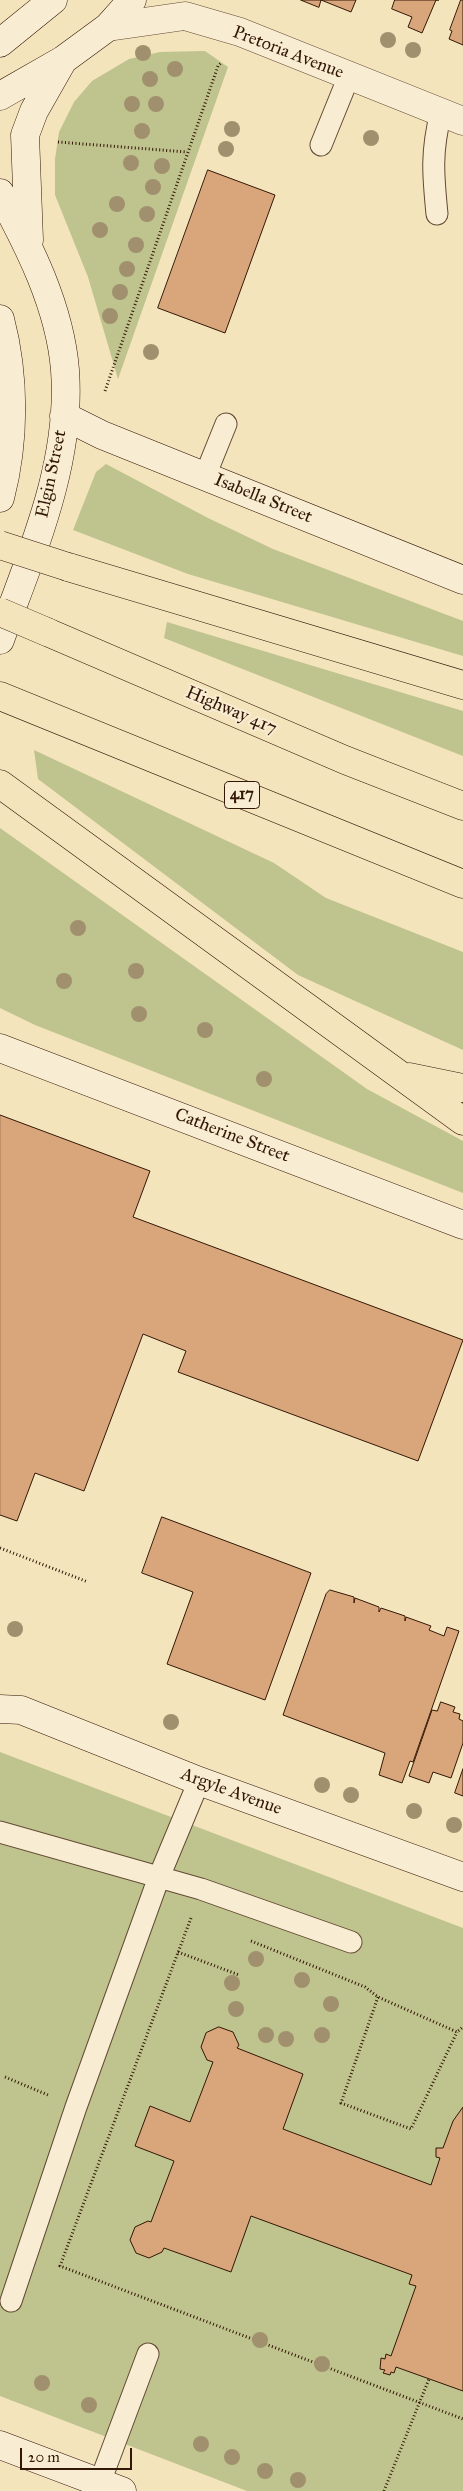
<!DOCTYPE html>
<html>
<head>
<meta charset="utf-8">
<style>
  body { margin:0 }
  #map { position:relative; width:463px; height:2491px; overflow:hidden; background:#f4e4bc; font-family:"IM FELL Great Primer",serif }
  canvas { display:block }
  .scale { position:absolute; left:20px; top:2448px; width:112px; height:22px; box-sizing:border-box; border:2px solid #331706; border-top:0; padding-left:6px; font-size:15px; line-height:18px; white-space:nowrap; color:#331706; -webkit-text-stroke:4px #f8edd3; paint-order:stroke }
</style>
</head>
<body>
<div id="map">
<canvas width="463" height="2491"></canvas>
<div class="scale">20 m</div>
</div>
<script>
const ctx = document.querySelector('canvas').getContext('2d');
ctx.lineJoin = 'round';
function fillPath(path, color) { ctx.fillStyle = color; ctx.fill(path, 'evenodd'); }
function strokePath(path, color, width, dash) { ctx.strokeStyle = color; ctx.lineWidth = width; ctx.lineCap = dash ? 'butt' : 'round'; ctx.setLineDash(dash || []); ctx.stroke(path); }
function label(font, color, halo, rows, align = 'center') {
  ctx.font = font + ' "IM FELL Great Primer",serif'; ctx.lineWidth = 4; ctx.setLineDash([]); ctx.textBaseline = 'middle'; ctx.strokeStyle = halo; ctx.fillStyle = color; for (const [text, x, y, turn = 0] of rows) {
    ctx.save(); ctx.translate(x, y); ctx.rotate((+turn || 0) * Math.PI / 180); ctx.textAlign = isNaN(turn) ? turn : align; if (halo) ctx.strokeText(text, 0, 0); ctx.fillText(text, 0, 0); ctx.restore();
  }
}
fillPath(new Path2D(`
  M205 51 228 67 118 379 88 277 55 195V159L59 132 74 102 92 81 129 59 160 52Z
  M106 464 208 518 273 549 463 621V656L188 574 73 530 96 472Z
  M167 622 463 711V756L164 638Z
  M34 750 274 863 326 898 463 952V1050L298 975 38 779Z
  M0 828 367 1089 463 1141V1193L35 1025 0 1008Z
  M0 1752 463 1928V2491H247L0 2396Z`), '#bfc38e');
const building = new Path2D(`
  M301 0H356L351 12 321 0 319 7Z
  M395 0H439H436L422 33 408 27 412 17 392 9Z
  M461 0H463V45L449 39 452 31 450 30Z
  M208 170 275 195 225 333 158 308Z
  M0 1115 150 1171 133 1217 463 1340 418 1461 178 1372 186 1351 143 1334 84 1491 35 1473 17 1521 0 1515Z
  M162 1517 311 1573 265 1700 167 1664 193 1592 142 1573Z
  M330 1590 354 1597V1603L355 1598 379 1607V1612L381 1608 405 1616V1621L406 1617 431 1626 429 1630 444 1636 447 1627 459 1631 413 1762 410 1761 402 1783 379 1775 385 1753 283 1715 326 1594Z
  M441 1702 455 1707 453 1712 460 1714 459 1719 463 1721V1743L451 1778 433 1772 429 1783 409 1776 432 1710 437 1711Z
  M463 1769V1796L455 1793Z
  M219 2027 233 2032 239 2045 237 2048 303 2074 283 2129 431 2185 440 2158 436 2157V2148H443L453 2121 463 2107V2391L396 2367 394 2373 391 2372 390 2375 383 2373 385 2370 380 2369 381 2358 385 2359 386 2354 391 2356 416 2286 409 2284 412 2275 251 2216 231 2272 164 2248 162 2252 149 2258 136 2253 130 2240 135 2227 148 2221 151 2222 174 2161 135 2146 150 2106 190 2122 213 2062 207 2060 201 2047 206 2033Z`);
fillPath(building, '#d8a67a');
strokePath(building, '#331706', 1);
const service = new Path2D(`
  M321 145 349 76
  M437 214C433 174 431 152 441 112
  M205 476 226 424
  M0 1832 201 1889 351 1942
  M11 2301 76 2107 159 1877 199 1781
  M100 2482 148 2354`);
const minor = new Path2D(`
  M108 27 185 16 240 32 463 121`);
const secondary = new Path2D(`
  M0 43 53 0
  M0 96 63 60 108 27 132 0
  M0 193C29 246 60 307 65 370 72 464 31 554 0 640
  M29 240 25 135 34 111 63 60
  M0 319C15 376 15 441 0 498
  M64 416 102 435 463 580
  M0 1048 463 1225
  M0 1709 21 1710 199 1781 463 1877
  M0 2445 122 2491`);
const motorway = new Path2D(`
  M68 567 463 685
  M47 632 345 760 463 806
  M0 696 463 884
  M0 784 463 1121
  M409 1077 463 1088`);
strokePath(service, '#634a34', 23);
strokePath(minor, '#634a34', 29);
strokePath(secondary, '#331706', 29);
strokePath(motorway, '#331706', 29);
strokePath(new Path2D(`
  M58 142 187 152
  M105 391 218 66 222 62
  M0 1548 88 1582
  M191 1918 60 2266 463 2419
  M251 1941 365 1987 378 1997 457 2032 463 2027
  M178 1952 239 1975
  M378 1997 341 2103 411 2129 457 2032
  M5 2077 48 2095
  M384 2491 429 2379`), '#331706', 3, [1, 2.5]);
strokePath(service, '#f8edd3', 21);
strokePath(minor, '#f8edd3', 28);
strokePath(secondary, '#f8edd3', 28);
strokePath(motorway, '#f4e4bc', 28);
const motorwayBridge = new Path2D(`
  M0 545 68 567
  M0 612 47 632`);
strokePath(motorwayBridge, '#331706', 29, []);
strokePath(motorwayBridge, '#f4e4bc', 28);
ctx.fillStyle = '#a1906e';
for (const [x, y] of [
  [388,40],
  [413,50],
  [143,53],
  [175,69],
  [150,79],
  [132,104],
  [156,104],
  [232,129],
  [142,131],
  [371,138],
  [226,149],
  [131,163],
  [162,166],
  [153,187],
  [117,204],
  [147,214],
  [100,230],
  [136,245],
  [127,269],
  [120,292],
  [110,316],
  [151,352],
  [78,928],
  [136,971],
  [64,981],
  [139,1014],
  [205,1030],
  [264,1079],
  [15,1629],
  [171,1722],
  [322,1785],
  [351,1795],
  [414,1811],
  [454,1825],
  [256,1959],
  [302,1980],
  [232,1983],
  [331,2004],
  [236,2009],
  [266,2035],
  [322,2035],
  [286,2039],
  [260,2340],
  [322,2364],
  [42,2383],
  [89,2405],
  [201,2444],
  [232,2457],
  [265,2471],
  [298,2480]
]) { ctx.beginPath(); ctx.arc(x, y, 8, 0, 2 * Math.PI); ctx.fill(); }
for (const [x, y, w] of [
  [242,795,35]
]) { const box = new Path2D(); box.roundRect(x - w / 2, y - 13.5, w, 27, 4); ctx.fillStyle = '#f8edd3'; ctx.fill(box); strokePath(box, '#331706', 1); }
label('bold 16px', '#331706', null, [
  ["417",242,795]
]);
label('18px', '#331706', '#f8edd3', [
  ["Pretoria Avenue",288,53,21],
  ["Elgin Street",52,474,-78],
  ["Isabella Street",263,499,22],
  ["Highway 417",231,711,23],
  ["Catherine Street",232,1136,21],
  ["Argyle Avenue",231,1792,20]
]);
</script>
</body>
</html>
